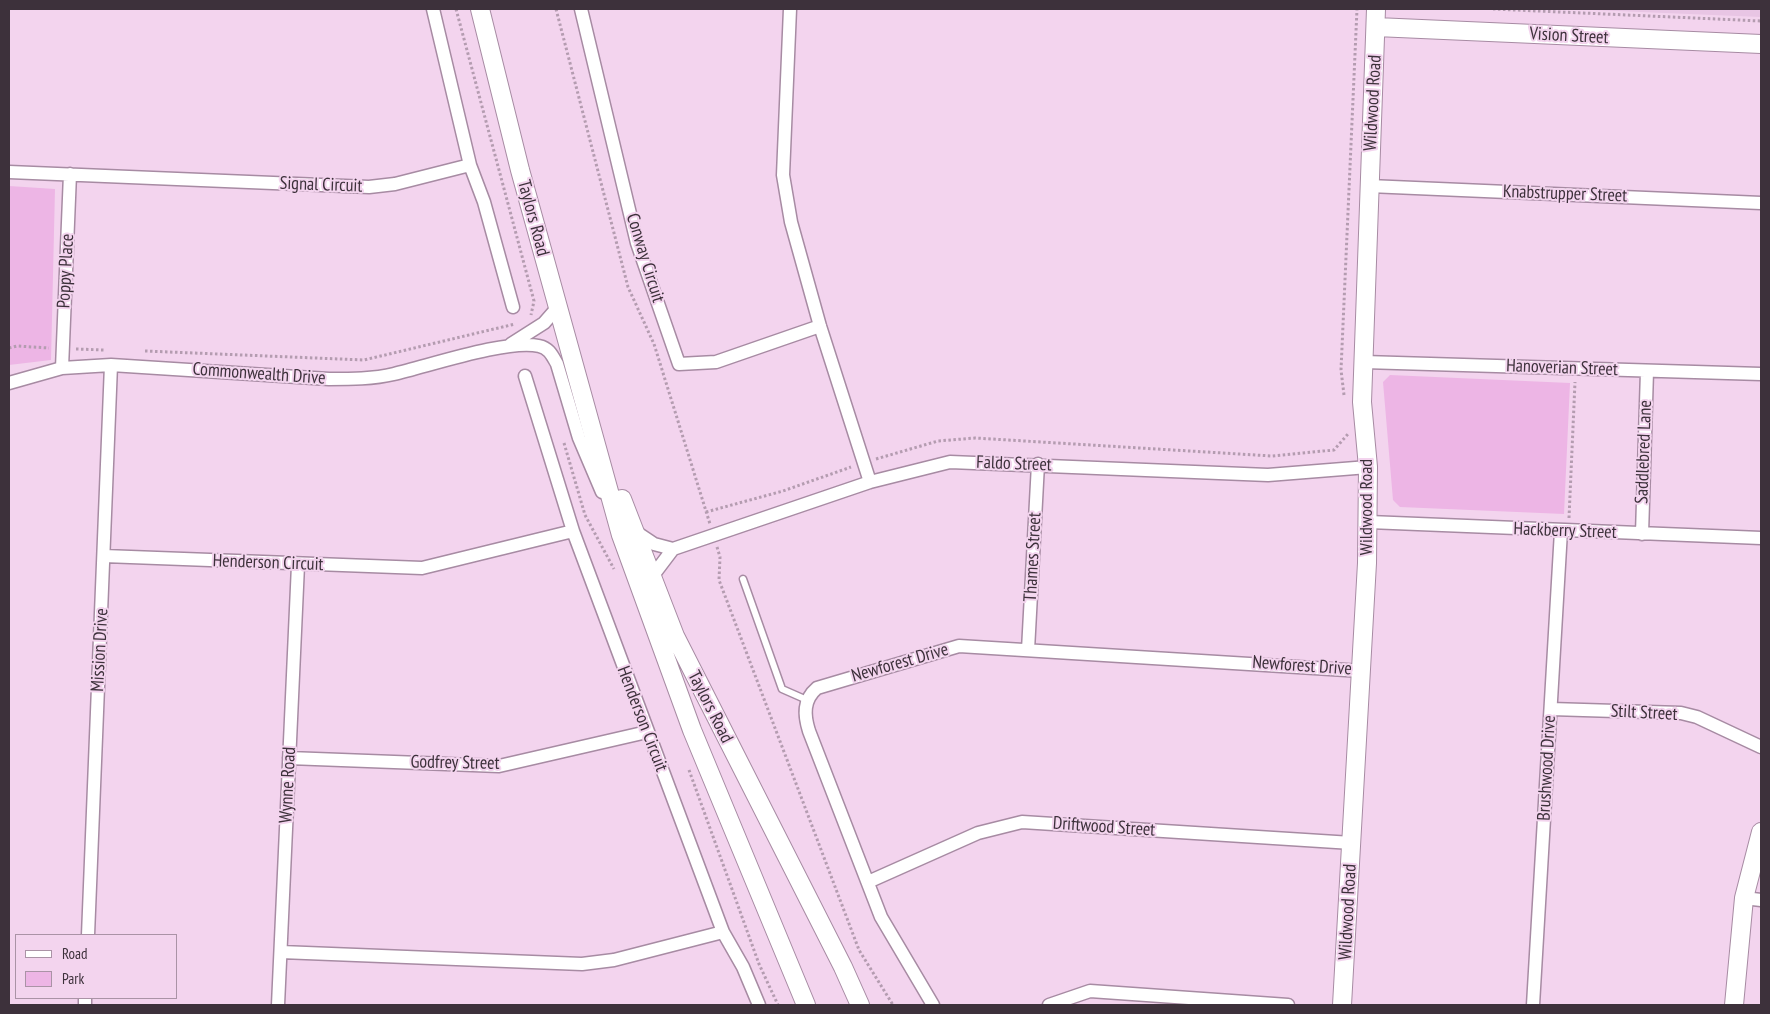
<!DOCTYPE html>
<html>
<head>
<meta charset="utf-8">
<style>
  body { margin:0 }
  #map { position:relative; width:1770px; height:1014px; overflow:hidden; background:#f3d4ee; font-family:"PT Sans Narrow",sans-serif }
  canvas { display:block }
  .frame { position:absolute; inset:0; border:10px solid #3d313b; pointer-events:none }
  .legend { position:absolute; left:15px; top:934px; width:162px; height:65px; box-sizing:border-box; background:#f3d4ee; border:1px solid #aa93a6; margin:0; padding:6px 9px; list-style:none; font-size:15px; color:#3d313b }
  .legend li { display:flex; align-items:center; gap:10px; height:25px }
  .legend b { width:25px; border:1px solid #aa93a6 }
</style>
</head>
<body>
<div id="map">
<canvas width="1770" height="1014"></canvas>
<div class="frame"></div>
<ul class="legend">
<li><b style="height:6px;background:#fff"></b>Road</li>
<li><b style="height:14px;background:#edb5e5"></b>Park</li>
</ul>
</div>
<script>
const ctx = document.querySelector('canvas').getContext('2d');
ctx.lineJoin = 'round';
function fillPath(path, color) { ctx.fillStyle = color; ctx.fill(path, 'evenodd'); }
function strokePath(path, color, width, dash) { ctx.strokeStyle = color; ctx.lineWidth = width; ctx.lineCap = dash ? 'butt' : 'round'; ctx.setLineDash(dash || []); ctx.stroke(path); }
function label(font, color, halo, rows, align = 'center') {
  ctx.font = font + ' "PT Sans Narrow",sans-serif'; ctx.lineWidth = 4; ctx.setLineDash([]); ctx.textBaseline = 'middle'; ctx.strokeStyle = halo; ctx.fillStyle = color; for (const [text, x, y, turn = 0] of rows) {
    ctx.save(); ctx.translate(x, y); ctx.rotate((+turn || 0) * Math.PI / 180); ctx.textAlign = isNaN(turn) ? turn : align; if (halo) ctx.strokeText(text, 0, 0); ctx.fillText(text, 0, 0); ctx.restore();
  }
}
fillPath(new Path2D(`
  M1569 9H1761V17Z`), '#e8c5e4');
fillPath(new Path2D(`
  M9 186 55 189 51 360 9 365Z
  M1390 375 1570 383 1564 514 1400 507 1393 500 1383 382Z`), '#edb5e5');
const lane = new Path2D(`
  M743 579 782 689 807 700`);
const street = new Path2D(`
  M581 9 637 243 679 364 716 362 820 326
  M790 9 783 175 791 222 820 326 870 482
  M470 165 484 202 513 307
  M9 172 369 187 395 184 470 165 433 9
  M1369 186 1761 203
  M511 344 544 323 558 307
  M1364 362 1761 374
  M62 368 70 174
  M525 376 573 531
  M9 383 62 368 111 365 329 379C351 379 373 379 394 374 429 366 507 339 539 346 549 348 552 355 557 364L579 438 602 492
  M1369 522 1761 538
  M633 530 654 544 673 549
  M1642 534 1647 371
  M673 549 870 482 950 462 1268 475 1368 467
  M104 556 422 568 573 531 723 932 614 960 582 964 281 952
  M651 578 673 549
  M1028 650 1038 464
  M1551 709 1681 713 1697 717 1761 747
  M289 758 499 766 647 732
  M868 882 978 833 1022 822 1352 843
  M1744 898 1761 900
  M723 932 743 967 759 1005
  M88 935 111 365
  M85 1005V998
  M278 1005 298 565
  M933 1005 881 917 809 731C804 715 803 700 817 688L959 646 1362 671
  M1049 1005 1090 991 1288 1005
  M1533 1005 1561 531`);
const secondary = new Path2D(`
  M480 9 520 170 621 535 692 730 806 1005
  M1376 27 1761 44
  M622 499 675 636 843 967 860 1005
  M1342 1005 1367 563 1368 467 1362 402 1376 9
  M1734 1005 1744 898 1761 832`);
strokePath(lane, '#a78ba3', 9);
strokePath(street, '#a78ba3', 15);
strokePath(secondary, '#a78ba3', 20);
strokePath(new Path2D(`
  M456 9 534 301 531 315
  M556 9 628 287 654 344 710 524
  M1493 9 1761 21
  M9 348 17 346 49 348
  M76 349 104 350
  M145 351 364 360 515 324
  M1344 395 1341 370 1357 9
  M564 443 585 515 614 569
  M876 459 938 441 975 438 1272 456 1334 450 1348 434
  M706 512 783 491 851 467
  M1569 518 1575 382
  M717 547 720 557 719 580 859 950 893 1005
  M689 770 759 964 778 1005`), '#b49cb0', 3, [2.5, 2.5]);
strokePath(lane, '#fff', 6);
strokePath(street, '#fff', 12);
strokePath(secondary, '#fff', 18);
label('18px', '#3d313b', '#f3d4ee', [
  ["Vision Street",1569,36,3],
  ["Wildwood Road",1373,103,-87],
  ["Signal Circuit",321,185,2],
  ["Knabstrupper Street",1565,194,2],
  ["Taylors Road",533,218,75],
  ["Conway Circuit",645,258,73],
  ["Poppy Place",66,271,-87],
  ["Hanoverian Street",1562,368,2],
  ["Commonwealth Drive",259,374,4],
  ["Saddlebred Lane",1644,452,-88],
  ["Faldo Street",1014,464,2],
  ["Wildwood Road",1367,507,-90],
  ["Hackberry Street",1565,531,2],
  ["Thames Street",1033,557,-87],
  ["Henderson Circuit",268,563,2],
  ["Mission Drive",100,650,-87],
  ["Newforest Drive",900,663,-16],
  ["Newforest Drive",1302,666,4],
  ["Taylors Road",710,707,63],
  ["Stilt Street",1644,713,3],
  ["Henderson Circuit",642,719,69],
  ["Godfrey Street",455,763,1],
  ["Brushwood Drive",1547,768,-87],
  ["Wynne Road",288,785,-87],
  ["Driftwood Street",1104,827,4],
  ["Wildwood Road",1348,912,-87]
]);
</script>
</body>
</html>
